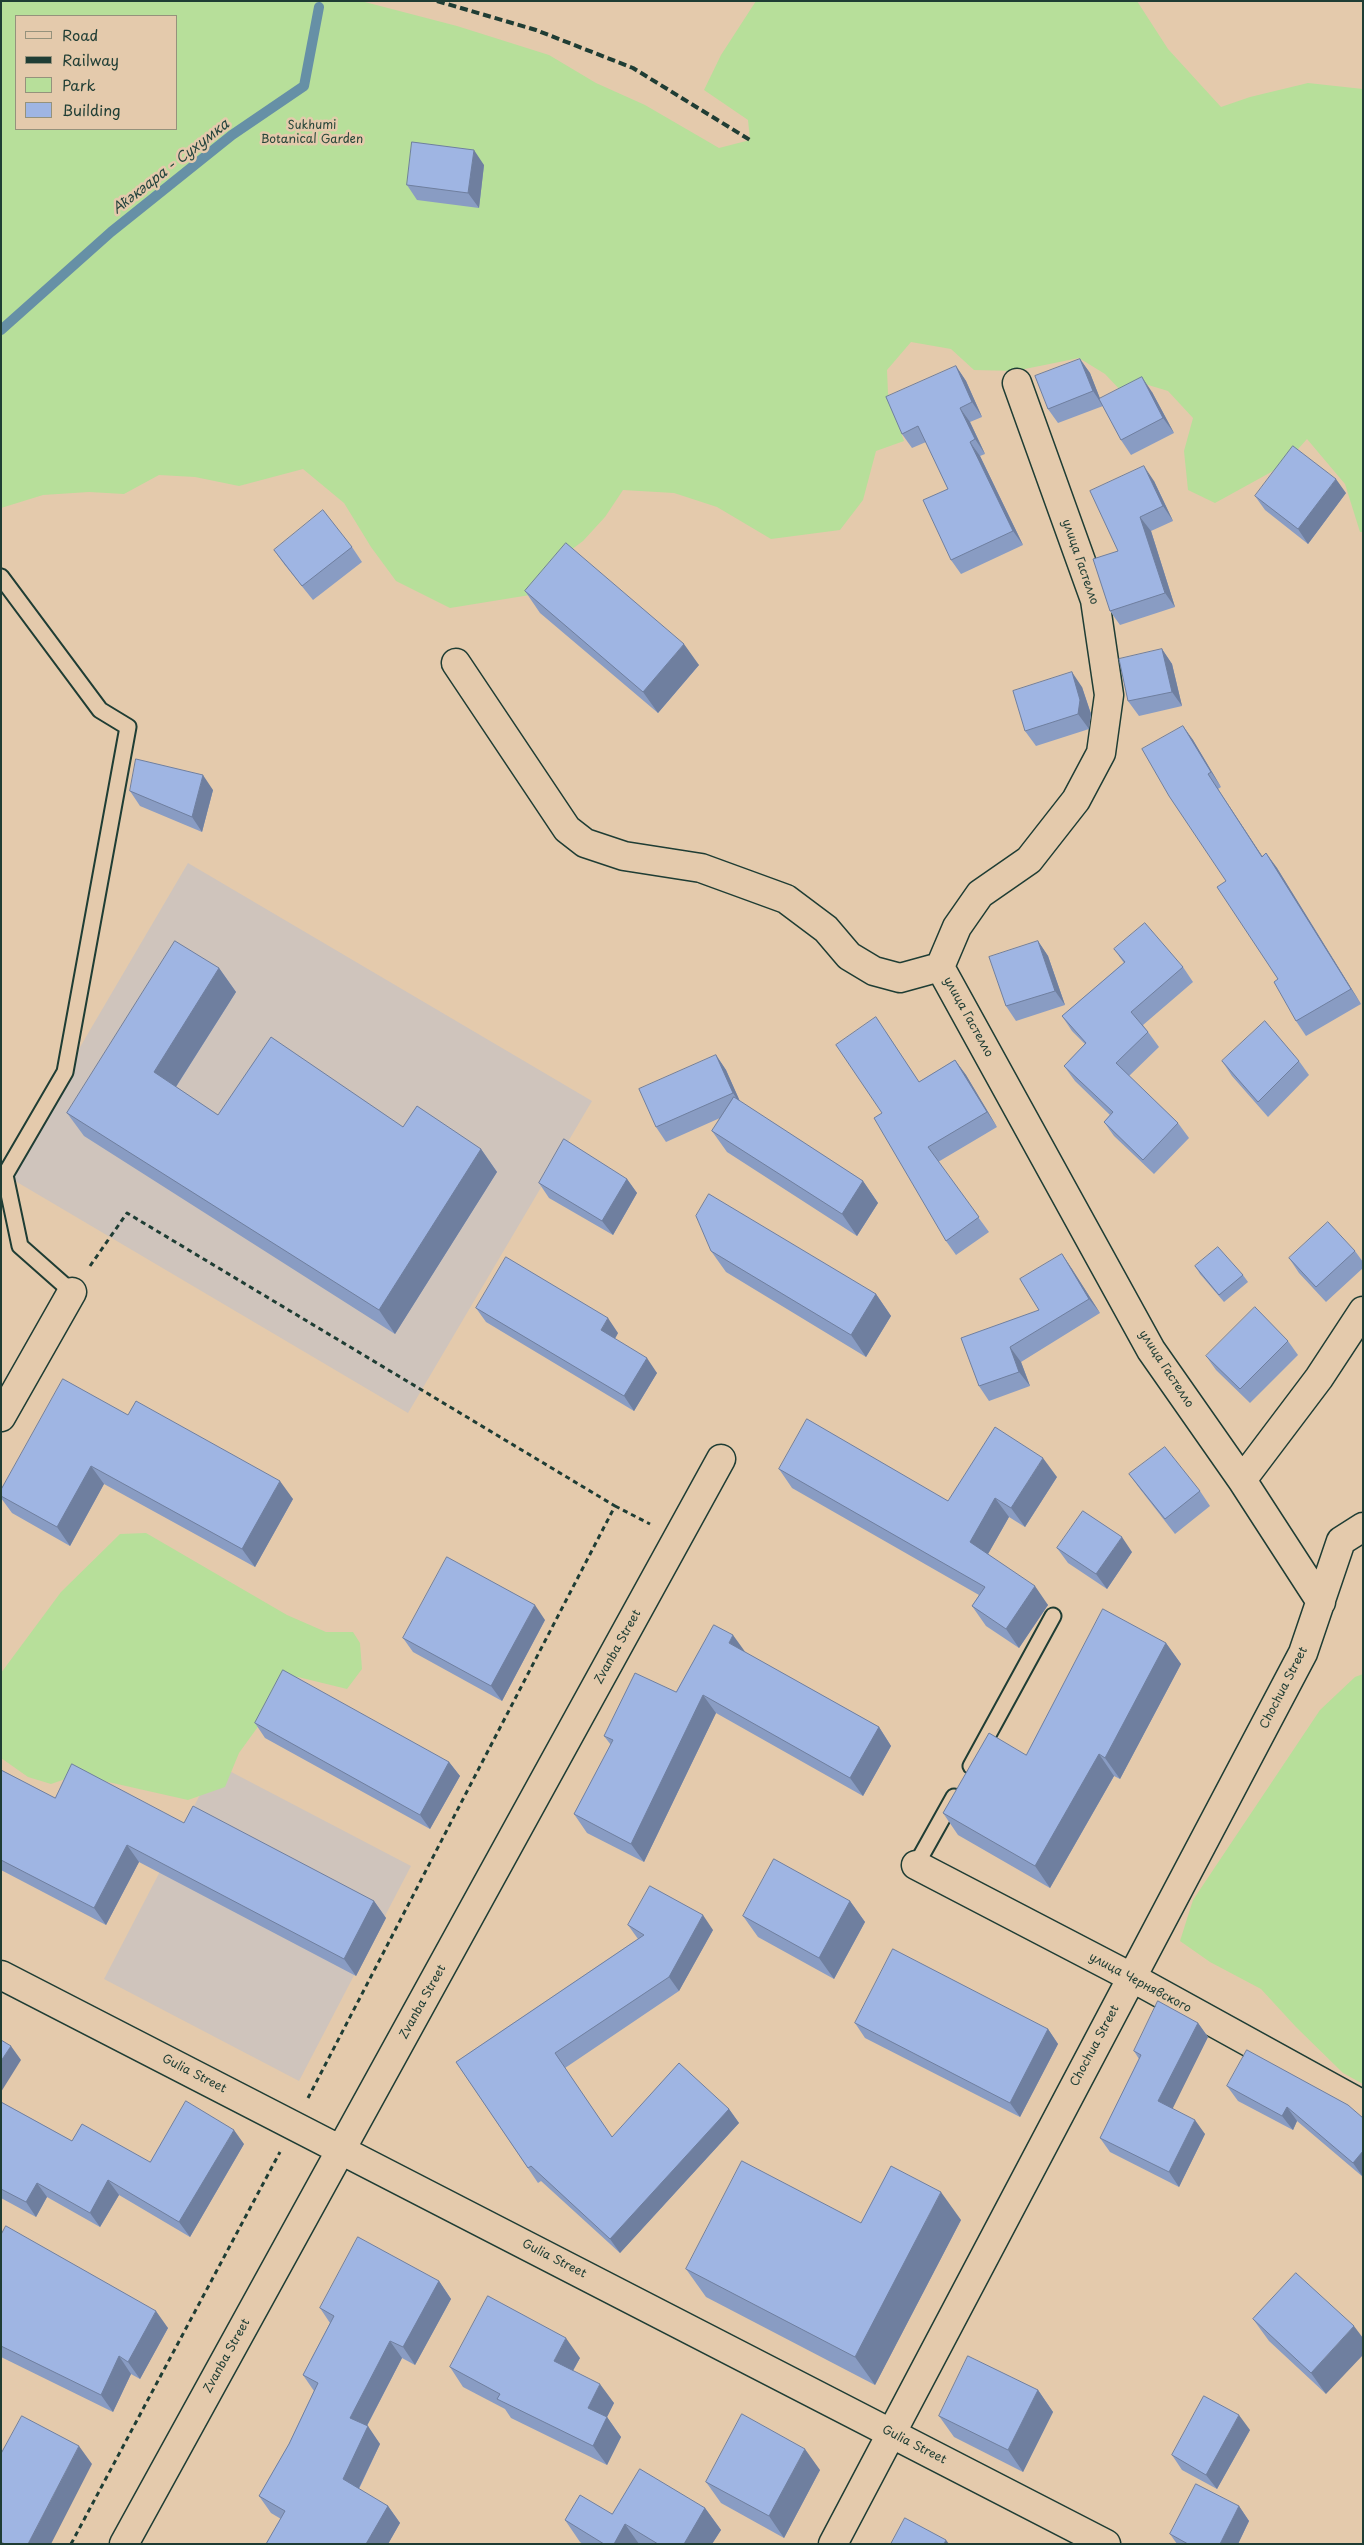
<!DOCTYPE html>
<html>
<head>
<meta charset="utf-8">
<style>
  body { margin:0 }
  #map { position:relative; width:1364px; height:2545px; overflow:hidden; background:#e4caac; font-family:"Playpen Sans",sans-serif }
  canvas { display:block }
  .frame { position:absolute; inset:0; border:2px solid #1f3d34; pointer-events:none }
  .legend { position:absolute; left:15px; top:15px; width:162px; height:115px; box-sizing:border-box; background:#e4caac; border:1px solid #95927c; margin:0; padding:6px 9px; list-style:none; font-size:15px; color:#1f3d34 }
  .legend li { display:flex; align-items:center; gap:10px; height:25px }
  .legend b { width:25px; border:1px solid #95927c }
</style>
</head>
<body>
<div id="map">
<canvas width="1364" height="2545"></canvas>
<div class="frame"></div>
<ul class="legend">
<li><b style="height:6px;background:#e4caac"></b>Road</li>
<li><b style="height:6px;background:#1f3d34"></b>Railway</li>
<li><b style="height:14px;background:#b7df9a"></b>Park</li>
<li><b style="height:14px;background:#9fb5e3"></b>Building</li>
</ul>
</div>
<script>
const ctx = document.querySelector('canvas').getContext('2d');
ctx.lineJoin = 'round';
function fillPath(path, color) { ctx.fillStyle = color; ctx.fill(path, 'evenodd'); }
function strokePath(path, color, width, dash) { ctx.strokeStyle = color; ctx.lineWidth = width; ctx.lineCap = dash ? 'butt' : 'round'; ctx.setLineDash(dash || []); ctx.stroke(path); }
function label(font, color, halo, rows, align = 'center') {
  ctx.font = font + ' "Playpen Sans",sans-serif'; ctx.lineWidth = 5; ctx.setLineDash([]); ctx.textBaseline = 'middle'; ctx.strokeStyle = halo; ctx.fillStyle = color; for (const [text, x, y, turn = 0] of rows) {
    ctx.save(); ctx.translate(x, y); ctx.rotate((+turn || 0) * Math.PI / 180); ctx.textAlign = isNaN(turn) ? turn : align; if (halo) ctx.strokeText(text, 0, 0); ctx.fillText(text, 0, 0); ctx.restore();
  }
}
fillPath(new Path2D(`
  M188 863 592 1101 408 1413 5 1175Z
  M216 1764 411 1866 299 2081 104 1979Z`), '#cfc4bc');
fillPath(new Path2D(`
  M1 1H361L457 26 549 55 596 83 645 105 719 148 750 140 748 120 704 90 721 55 756 1H1137L1168 49 1221 107 1250 97 1308 83 1363 89V532H1360L1345 484 1307 439 1284 465 1215 503 1188 490 1184 451 1193 418 1168 391 1145 384 1124 394 1105 374 1079 358 1015 371 974 370 951 349 911 342 887 370 888 393 904 441 876 451 863 500 840 530 771 539 717 507 674 493 623 490 605 517 583 541 551 565 530 595 450 608 396 581 371 547 344 503 303 469 239 486 195 477 159 475 124 494 89 492 43 495 1 508ZM16 16H176V129H16Z
  M146 1533 287 1615 326 1632H353L360 1643 362 1669 347 1689 298 1677 291 1681 239 1753 225 1787 188 1800 77 1775 51 1784 28 1777 1 1758V1673L61 1592 120 1534Z
  M1363 1674V2084L1343 2073 1296 2027 1261 1989 1210 1962 1180 1941 1193 1900 1320 1710 1355 1677Z`), '#b7df9a');
strokePath(new Path2D(`
  M1 330 111 232 232 135 304 86 319 7`), '#6690a6', 10);
const service = new Path2D(`
  M1 577 100 710 128 727 65 1072 5 1175 20 1246 72 1292
  M971 1766 1053 1616
  M916 1865 954 1797`);
const minor = new Path2D(`
  M1017 383 1095 600 1109 695 1101 753 1076 800 1029 860 980 894 957 927 940 967 1151 1350 1242 1480 1321 1602
  M456 663 567 829 585 843 624 856 701 868 786 899 826 929 849 956 874 971 900 978 940 967
  M1 1417 72 1292
  M1242 1480 1319 1378 1363 1311
  M916 1865 1131 1977 1363 2105
  M1 1975 1106 2544
  M124 2544 721 1459
  M833 2544 1303 1653 1341 1541 1363 1527`);
strokePath(service, '#1f3d34', 19);
strokePath(minor, '#1f3d34', 31);
strokePath(new Path2D(`
  M90 1266 127 1213 615 1506 308 2098
  M615 1506 650 1524
  M71 2544 280 2152`), '#1f3d34', 3, [5, 4]);
strokePath(service, '#e4caac', 15);
strokePath(minor, '#e4caac', 28);
strokePath(new Path2D(`
  M437 1 536 30 633 68 750 140`), '#1f3d34', 4, [8, 4]);
fillPath(new Path2D(`
  M484 165 479 208 417 200 407 185Z
  M1080 359 1090 373 1100 399 1152 392 1174 433 1131 455 1121 440 1103 406 1058 423 1048 409Z
  M956 366 966 381 982 417 970 422 985 454 980 456 1023 545 961 574 951 560 948 489 926 442 912 448 902 434Z
  M1154 481 1173 521 1151 531 1175 607 1120 625 1110 611 1118 551Z
  M1346 493 1308 544 1265 510 1255 496Z
  M352 547 362 562 313 600 284 564 274 550Z
  M525 591 699 665 658 713 540 613Z
  M1162 649 1172 664 1182 706 1139 716 1128 701Z
  M1082 687 1091 714 1089 729 1036 746 1025 731Z
  M1183 726 1193 740 1221 787 1218 789 1262 856 1266 853 1277 868 1361 1004 1306 1036 1296 1021 1278 979 1226 881Z
  M213 790 202 832 140 806 130 791Z
  M1038 941 1048 956 1065 1005 1016 1021 1006 1006Z
  M1114 949 1183 967 1193 982 1143 1025 1159 1047 1129 1076 1178 1123 1189 1138 1154 1174 1114 1136 1104 1122 1110 1115 1075 1081 1064 1066 1085 1044 1072 1031 1062 1016 1124 963Z
  M219 968 236 992 176 1087 218 1115 481 1149 497 1172 395 1334 84 1136 67 1113Z
  M886 1032 919 1082 955 1060 966 1075 997 1127 938 1162 989 1232 956 1255 946 1241 882 1113Z
  M716 1055 726 1070 740 1102 863 1181 878 1203 857 1236 727 1152 712 1131 720 1118 666 1142 656 1127Z
  M1222 1061H1299L1309 1075 1268 1117 1232 1076Z
  M627 1179 637 1193 613 1235 549 1198 539 1183Z
  M711 1251 876 1294 891 1316 866 1357 726 1272Z
  M1355 1251 1363 1262V1268L1326 1302 1299 1273 1289 1258Z
  M1062 1254 1072 1269 1100 1313 1021 1362 1030 1386 989 1401 979 1386 1039 1310Z
  M1195 1266 1243 1275 1248 1282 1224 1302 1200 1274Z
  M476 1308 618 1333 615 1339 657 1373 634 1411 486 1322Z
  M1288 1341 1298 1355 1250 1403 1216 1370 1206 1356Z
  M128 1415 293 1499 255 1567 104 1484 70 1546 12 1513 1 1498V1490Z
  M779 1469 948 1501 1057 1477 1025 1527 1009 1517 988 1554 1048 1605 1019 1648 986 1626 972 1606 979 1595 792 1488Z
  M1129 1474 1200 1491 1210 1506 1175 1534 1140 1489Z
  M1057 1548 1132 1552 1107 1589 1068 1563Z
  M545 1620 502 1701 413 1652 403 1638Z
  M1166 1643 1181 1664 1120 1779 1114 1776 1050 1888 958 1835 943 1813 1026 1755Z
  M746 1653 879 1727 891 1746 863 1796 716 1713 644 1862 587 1833 574 1814 611 1745 604 1736 676 1692Z
  M255 1723 449 1762 460 1776 430 1829 265 1738Z
  M1 1770 55 1798 184 1823 374 1901 386 1918 356 1976 139 1862 106 1925 1 1870Z
  M850 1901 865 1922 834 1979 758 1937 743 1916Z
  M628 1925 713 1930 679 1991 565 2068 612 2137 729 2109 739 2123 620 2253 541 2181 538 2183 456 2062 638 1939Z
  M855 2023 1048 2029 1058 2044 1020 2117 865 2038Z
  M1198 2023 1208 2037 1172 2108 1205 2134 1179 2187 1110 2152 1100 2138 1139 2059 1134 2051Z
  M1227 2086 1363 2118V2177L1297 2121 1293 2130 1238 2101Z
  M1 2102 72 2141 150 2162 244 2144 190 2237 119 2195 100 2227 47 2197 36 2217 1 2198Z
  M961 2220 875 2385 706 2297 686 2269 861 2223Z
  M1 2235 168 2328 140 2379 131 2374 113 2412 1 2357Z
  M1296 2273 1326 2394 1269 2341 1253 2319Z
  M439 2281 451 2299 415 2365 402 2358 367 2426 380 2444 359 2489 388 2506 400 2523 388 2544H266L281 2519 271 2513 259 2496 289 2444 314 2391 303 2375 330 2323 320 2308Z
  M580 2358 573 2371 614 2403 607 2417 621 2437 607 2465 511 2418 505 2409 463 2387 450 2367Z
  M1038 2390 1053 2412 1023 2472 954 2437 939 2416Z
  M1250 2430 1217 2489 1182 2470 1172 2455Z
  M820 2470 784 2538 721 2503 706 2482Z
  M1239 2506 1249 2521 1238 2544H1177L1170 2534Z
  M705 2508 721 2530 712 2544H583L580 2542 565 2520 612 2514Z`), '#899cc3');
fillPath(new Path2D(`
  M474 150 484 165 479 208 468 193Z
  M1080 359 1090 373 1103 406 1093 391Z
  M956 366 966 381 982 417 972 402Z
  M1142 377 1152 392 1174 433 1163 418Z
  M960 408 970 422 985 454 975 439Z
  M970 442 980 456 1023 545 1013 531Z
  M1144 466 1154 481 1173 521 1163 506Z
  M1336 479 1346 493 1308 544 1298 529Z
  M1140 517 1151 531 1175 607 1165 593Z
  M684 644 699 665 658 713 643 692Z
  M1162 649 1172 664 1182 706 1172 692Z
  M1072 672 1082 687 1091 714 1089 729 1078 714Z
  M1183 726 1193 740 1221 787 1211 772Z
  M1208 774 1218 789 1272 871 1262 857Z
  M203 775 213 790 202 832 192 817Z
  M1266 853 1277 868 1361 1004 1351 989Z
  M1038 941 1048 956 1065 1005 1055 991Z
  M219 968 236 992 170 1096 154 1072Z
  M716 1055 726 1070 743 1108 733 1093Z
  M955 1060 966 1075 997 1127 987 1112Z
  M481 1149 497 1172 395 1334 379 1310Z
  M627 1179 637 1193 613 1235 602 1221Z
  M863 1181 878 1203 857 1236 842 1214Z
  M1062 1254 1072 1269 1100 1313 1089 1299Z
  M876 1294 891 1316 866 1357 851 1335Z
  M608 1318 618 1333 611 1345 601 1330Z
  M1010 1347 1021 1362 1030 1386 1019 1372Z
  M647 1358 657 1373 634 1411 624 1396Z
  M1043 1458 1057 1477 1025 1527 1011 1508Z
  M91 1466 104 1484 70 1546 57 1527Z
  M280 1481 293 1499 255 1567 242 1549Z
  M995 1498 1009 1517 984 1561 970 1542Z
  M1122 1537 1132 1552 1107 1589 1096 1574Z
  M1035 1586 1048 1605 1019 1648 1006 1629Z
  M535 1605 545 1620 502 1701 491 1686Z
  M733 1635 746 1653 729 1643Z
  M1166 1643 1181 1664 1120 1779 1105 1758Z
  M703 1695 716 1713 644 1862 631 1844Z
  M879 1727 891 1746 863 1796 850 1778Z
  M1099 1754 1114 1776 1050 1888 1035 1866Z
  M449 1762 460 1776 430 1829 420 1815Z
  M127 1845 139 1862 106 1925 94 1908Z
  M374 1901 386 1918 356 1976 344 1959Z
  M850 1901 865 1922 834 1979 819 1958Z
  M703 1915 713 1930 679 1991 669 1977Z
  M1198 2023 1208 2037 1169 2116 1158 2101Z
  M1048 2029 1058 2044 1020 2117 1010 2103Z
  M11 2046 21 2060 1 2092V2061Z
  M1287 2107 1297 2121 1293 2130 1282 2116Z
  M729 2109 739 2123 620 2253 610 2239Z
  M1195 2120 1205 2134 1179 2187 1169 2172Z
  M234 2130 244 2144 190 2237 179 2222Z
  M1363 2151V2177L1353 2163Z
  M108 2180 119 2195 100 2227 90 2213Z
  M37 2183 47 2197 36 2217 26 2202Z
  M941 2192 961 2220 875 2385 855 2357Z
  M439 2281 451 2299 415 2365 403 2347Z
  M156 2311 168 2328 140 2379 128 2362Z
  M1354 2326 1363 2338V2355L1326 2394 1311 2373Z
  M566 2338 580 2358 567 2381 554 2361Z
  M390 2341 402 2358 362 2435 350 2418Z
  M119 2356 131 2374 113 2412 101 2395Z
  M600 2384 614 2403 605 2421 607 2417 621 2437 607 2465 593 2446 588 2408Z
  M1038 2390 1053 2412 1023 2472 1008 2450Z
  M1239 2415 1250 2430 1217 2489 1206 2475Z
  M368 2426 380 2444 355 2496 343 2479Z
  M79 2446 92 2464 51 2544H28Z
  M805 2449 820 2470 784 2538 769 2516Z
  M388 2506 400 2523 388 2544H366Z
  M1239 2506 1249 2521 1238 2544H1220Z
  M705 2508 721 2530 712 2544H684Z
  M625 2524 639 2544H614Z
  M946 2540 949 2544H944Z`), '#6f7f9f');
const building = new Path2D(`
  M412 142 474 150 468 193 407 185Z
  M1080 359 1093 391 1048 409 1035 376Z
  M956 366 972 402 960 408 975 439 970 442 1013 531 951 560 923 500 948 489 918 426 902 434 886 397Z
  M1142 377 1163 418 1121 440 1099 399Z
  M1293 446 1336 479 1298 529 1255 496Z
  M1144 466 1163 506 1140 517 1165 593 1110 611 1093 559 1118 551 1090 491Z
  M323 510 352 547 302 586 274 550Z
  M566 543 684 644 643 692 525 591Z
  M1162 649 1172 692 1128 701 1119 659Z
  M1072 672 1080 700 1078 714 1025 731 1013 691Z
  M1183 726 1211 772 1208 774 1262 857 1266 853 1351 989 1296 1021 1274 982 1278 979 1217 887 1226 881 1169 796 1142 749Z
  M136 759 203 775 192 817 130 791Z
  M1145 923 1183 967 1131 1012 1148 1032 1116 1063 1178 1123 1143 1160 1104 1122 1113 1112 1064 1066 1086 1043 1062 1016 1125 962 1114 949Z
  M175 941 219 968 154 1072 218 1115 271 1037 403 1127 417 1106 481 1149 379 1310 67 1113Z
  M1038 941 1055 991 1006 1006 989 957Z
  M876 1017 919 1082 955 1060 987 1112 928 1147 979 1217 946 1241 874 1118 882 1113 836 1045Z
  M1265 1021 1299 1061 1258 1102 1222 1061Z
  M716 1055 733 1093 656 1127 639 1089Z
  M734 1097 863 1181 842 1214 712 1131Z
  M564 1139 627 1179 602 1221 539 1183Z
  M709 1194 876 1294 851 1335 711 1251 696 1216Z
  M1328 1222 1355 1251 1316 1287 1289 1258Z
  M1218 1247 1243 1275 1219 1295 1195 1266Z
  M1062 1254 1089 1299 1010 1347 1019 1372 979 1386 961 1338 1039 1310 1020 1279Z
  M506 1257 608 1318 601 1330 647 1358 624 1396 476 1308Z
  M1255 1307 1288 1341 1240 1389 1206 1356Z
  M63 1379 128 1415 136 1401 280 1481 242 1549 91 1466 57 1527 1 1496V1490Z
  M807 1419 948 1501 995 1427 1043 1458 1011 1508 995 1498 970 1542 1035 1586 1006 1629 972 1606 985 1587 779 1469Z
  M1165 1447 1200 1491 1165 1519 1129 1474Z
  M1083 1511 1122 1537 1096 1574 1057 1548Z
  M447 1557 535 1605 491 1686 403 1638Z
  M1103 1609 1166 1643 1105 1758 1099 1754 1035 1866 943 1813 989 1733 1026 1755Z
  M714 1625 733 1635 729 1643 879 1727 850 1778 703 1695 631 1844 574 1814 613 1740 604 1736 635 1673 676 1692Z
  M283 1670 449 1762 420 1815 255 1723Z
  M72 1764 184 1823 193 1806 374 1901 344 1959 127 1845 94 1908 1 1860V1770L55 1798Z
  M774 1859 850 1901 819 1958 743 1916Z
  M650 1886 703 1915 669 1977 555 2053 612 2137 679 2063 729 2109 610 2239 531 2166 528 2168 456 2062 644 1935 628 1925Z
  M893 1949 1048 2029 1010 2103 855 2023Z
  M1158 2001 1198 2023 1158 2101 1195 2120 1169 2172 1100 2138 1141 2055 1134 2051Z
  M1 2040 11 2046 1 2061Z
  M1247 2050 1348 2105 1363 2118V2151L1353 2163 1287 2107 1282 2116 1227 2086Z
  M186 2101 234 2130 179 2222 108 2180 90 2213 37 2183 26 2202 1 2189V2102L72 2141 82 2124 150 2162Z
  M742 2161 861 2223 891 2166 941 2192 855 2357 686 2269Z
  M6 2226 156 2311 128 2362 119 2356 101 2395 1 2346V2235Z
  M358 2237 439 2281 403 2347 390 2341 350 2418 368 2426 343 2479 388 2506 366 2544H266L285 2511 259 2496 289 2444 318 2383 303 2375 334 2316 320 2308Z
  M1296 2273 1354 2326 1311 2373 1253 2319Z
  M488 2296 566 2338 554 2361 600 2384 588 2408 607 2417 593 2446 497 2399 500 2394 450 2367Z
  M968 2356 1038 2390 1008 2450 939 2416Z
  M1204 2396 1239 2415 1206 2475 1172 2455Z
  M742 2414 805 2449 769 2516 706 2482Z
  M22 2416 79 2446 28 2544H5L1 2542V2454Z
  M640 2469 705 2508 684 2544H658L625 2524 614 2544H604L565 2520 580 2495 612 2514Z
  M1196 2484 1239 2506 1220 2544H1188L1170 2534Z
  M905 2518 946 2540 944 2544H891Z`);
fillPath(building, '#9fb5e3');
strokePath(building, '#6f7f9f', 1);
label('12px', '#274539', '#e4caac', [
  ["Sukhumi",312,126],
  ["Botanical Garden",312,140]
]);
label('12px', '#1f3d34', '#e4caac', [
  ["улица Гастелло",1080,562,71],
  ["улица Гастелло",968,1017,61],
  ["улица Гастелло",1166,1369,57],
  ["Zvanba Street",618,1647,-61],
  ["Chochua Street",1284,1688,-63],
  ["улица Чернявского",1140,1983,28],
  ["Zvanba Street",423,2002,-61],
  ["Chochua Street",1095,2046,-62],
  ["Gulia Street",194,2074,27],
  ["Gulia Street",554,2259,27],
  ["Zvanba Street",227,2356,-61],
  ["Gulia Street",914,2445,27]
]);
label('italic 14px', '#25443e', '#e4caac', [
  ["Аҟәкәара - Сухумка",171,167,-38]
]);
</script>
</body>
</html>
